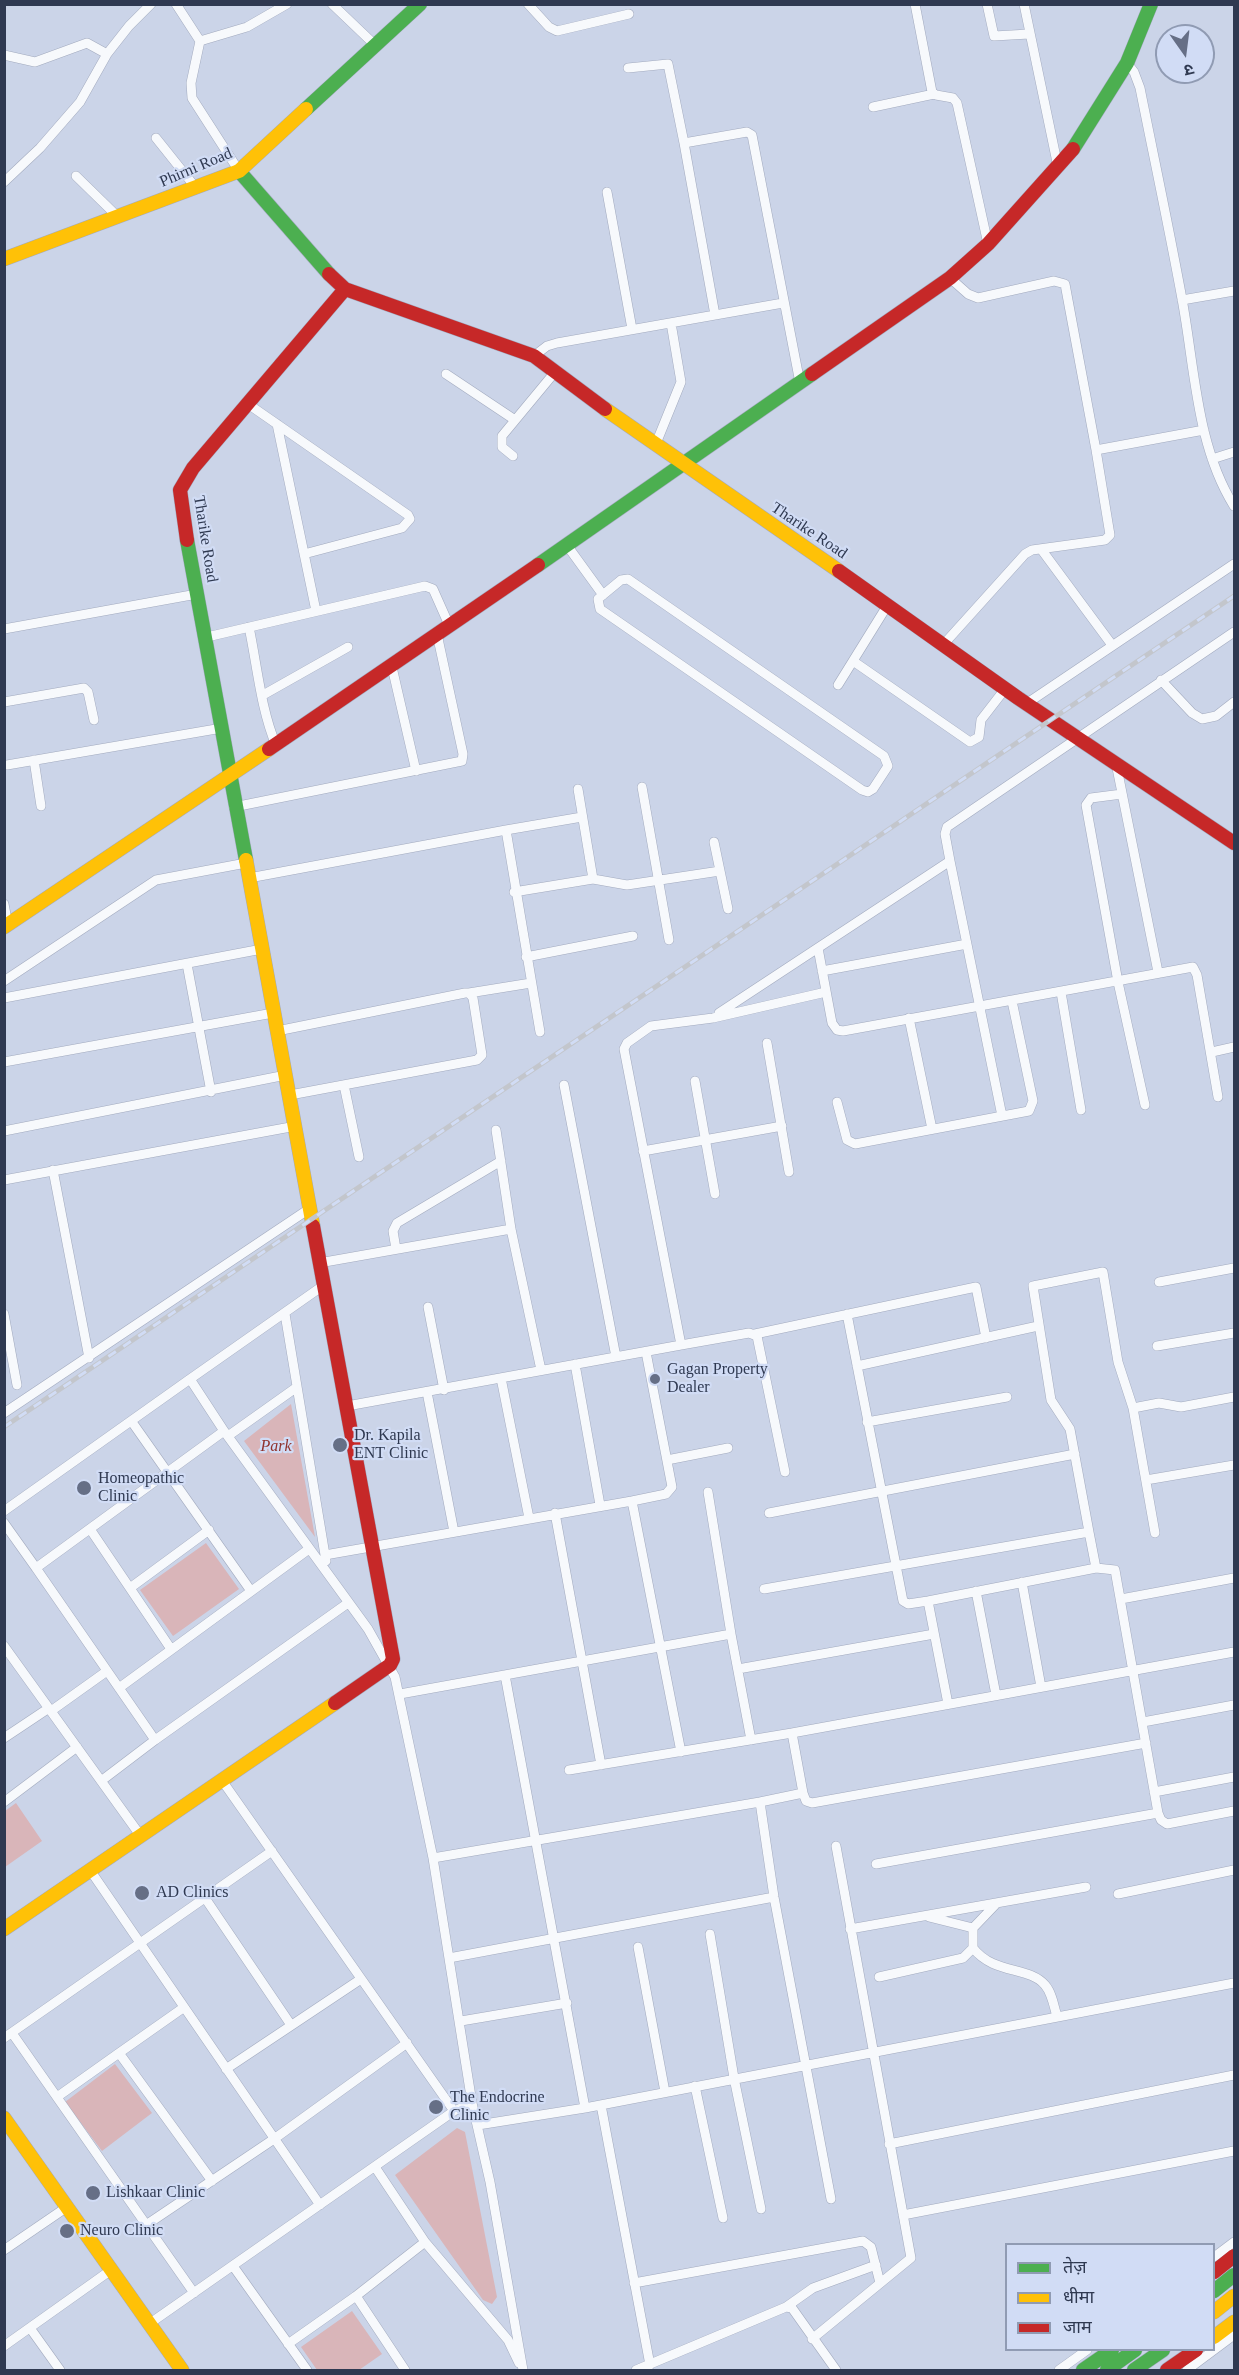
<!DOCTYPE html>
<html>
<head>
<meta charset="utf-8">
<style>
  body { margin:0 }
  #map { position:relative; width:1239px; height:2375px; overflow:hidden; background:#cbd4e8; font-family:"Times New Roman","Noto Sans Devanagari",serif }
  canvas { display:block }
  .frame { position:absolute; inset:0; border:6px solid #2f3951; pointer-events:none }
  .legend { position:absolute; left:1005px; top:2243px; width:210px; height:108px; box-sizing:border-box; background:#d1dcf5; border:2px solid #909bb3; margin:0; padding:8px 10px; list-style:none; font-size:18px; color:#2f3951 }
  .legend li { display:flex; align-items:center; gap:12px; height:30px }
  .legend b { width:30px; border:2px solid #909bb3 }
  .north { position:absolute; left:1155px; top:24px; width:60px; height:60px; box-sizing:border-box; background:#d1dcf5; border:2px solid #909bb3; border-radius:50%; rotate:166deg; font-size:16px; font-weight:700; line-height:24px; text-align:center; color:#2f3951 }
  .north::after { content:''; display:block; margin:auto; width:21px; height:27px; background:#666f86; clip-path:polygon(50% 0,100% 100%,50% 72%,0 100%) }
</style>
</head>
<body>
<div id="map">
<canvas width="1239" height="2375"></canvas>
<div class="frame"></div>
<ul class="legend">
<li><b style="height:8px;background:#4caf50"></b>तेज़</li>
<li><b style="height:8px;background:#ffc107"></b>धीमा</li>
<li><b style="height:8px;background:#c62828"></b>जाम</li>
</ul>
<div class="north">उ</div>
</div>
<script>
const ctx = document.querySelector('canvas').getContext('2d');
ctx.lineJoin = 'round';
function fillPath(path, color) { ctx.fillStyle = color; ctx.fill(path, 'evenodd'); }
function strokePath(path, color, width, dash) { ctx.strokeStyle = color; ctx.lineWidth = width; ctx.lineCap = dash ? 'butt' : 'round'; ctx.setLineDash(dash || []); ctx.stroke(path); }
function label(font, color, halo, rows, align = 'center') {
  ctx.font = font + ' "Times New Roman",serif'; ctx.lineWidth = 4.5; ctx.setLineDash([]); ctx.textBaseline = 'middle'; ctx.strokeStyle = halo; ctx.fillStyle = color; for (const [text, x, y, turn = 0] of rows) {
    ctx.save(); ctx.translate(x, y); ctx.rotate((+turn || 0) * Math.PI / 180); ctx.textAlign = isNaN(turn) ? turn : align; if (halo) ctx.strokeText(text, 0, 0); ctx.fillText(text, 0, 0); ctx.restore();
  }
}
fillPath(new Path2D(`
  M291 1404 315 1537 244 1441Z
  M206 1543 239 1589 173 1636 140 1590Z
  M16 1803 42 1841 5 1867V1811Z
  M115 2064 152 2113 102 2151 65 2102Z
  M457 2128 465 2132 497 2297 492 2304 483 2300 395 2175Z
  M352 2311 382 2354 359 2370H317L301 2347Z`), '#d9b5b9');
const street = new Path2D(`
  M176 4 200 41 191 83 192 98 239 171
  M332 4 376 46
  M528 4 549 27 557 31 629 14
  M915 4 932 92 936 95 953 98 957 103 988 244
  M987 4 994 36 1029 34
  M1024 4 1058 167
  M200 41 247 27 287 4
  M4 55 35 62 87 43 107 54
  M1127 63 1134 72 1140 88C1154 158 1169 228 1182 299 1195 368 1196 445 1234 506
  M628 68 668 64 684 143
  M873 107 934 94
  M156 138 196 188
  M76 176 118 217
  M4 182 40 148 80 102 107 54 129 26 151 4
  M607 192 632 329
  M950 278 968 294 978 298 1054 281 1065 284 1096 450
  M1182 300 1234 291
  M783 303 715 315 684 143 747 132 752 135 800 383
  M534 356 547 346 557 343 715 315
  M446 374 515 420
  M248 404 408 515 410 519 402 528 304 554
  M277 424 316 611
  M655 446 681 382 671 323
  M513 456 502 447V436L555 372
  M1212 459 1234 452
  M566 544 603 595
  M1041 549 1112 645
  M628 579 884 756 888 766 873 789 868 792 862 790 600 609 598 599 621 580Z
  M249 627C257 665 261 710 276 745
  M4 629 197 594
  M207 637 425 586 433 589 449 625
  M943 645 1025 554 1032 550 1105 540 1110 535 1096 450 1204 430
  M853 661 970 742 979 737 981 720 1005 689
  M392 667 416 771
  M1161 680 1192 713 1202 719 1216 716 1234 702
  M838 685 887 606
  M263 695 348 647
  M4 702 84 688 88 692 94 720
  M1026 704 1234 564
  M34 760 41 806
  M1116 763 1158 972
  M7 765 222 728
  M642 787 669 940
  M1122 794 1091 798 1086 805 1118 982 1145 1105
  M234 807 462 761 463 754 437 634
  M714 842 728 909
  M249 878 506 830
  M593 879 627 885 720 871
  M514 892 593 879 578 789
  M4 904 8 925
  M818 948 832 1023 837 1030 843 1031 1193 967 1197 975 1218 1097
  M526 957 633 936
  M187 964 211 1092
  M822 971 967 944
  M4 981 156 880 246 863
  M1061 992 1081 1110
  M469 993 531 983
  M4 998 262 949
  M719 1013 950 861
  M909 1018 932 1129
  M277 1031 465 993H469L473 998 482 1055 477 1060 290 1095
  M540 1032 506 830 582 817
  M767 1043 789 1172
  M1212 1052 1234 1047
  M4 1062 273 1013
  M695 1081 715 1194
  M344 1085 359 1157
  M564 1085 616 1357
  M837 1102 847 1140 855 1144 1029 1111 1033 1101 1012 1001
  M1002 1116 950 861 945 834 947 827 1234 632
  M496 1130 511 1229 541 1370
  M4 1131 286 1075
  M643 1151 782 1126
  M53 1170 89 1358
  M4 1180 296 1126
  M396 1249 393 1231 397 1223 501 1161
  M319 1263 511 1229
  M1159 1282 1234 1268
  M428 1307 444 1390
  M4 1314 17 1385
  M285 1314 326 1561
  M847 1314 903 1601 908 1604 928 1601 1096 1568 1115 1570 1158 1813 876 1864
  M755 1334 976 1287 986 1338
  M1157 1346 1234 1333
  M575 1364 600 1505
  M857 1366 1038 1326
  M501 1378 529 1518
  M190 1379 324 1285
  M427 1392 454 1532
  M347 1406 681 1345
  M1133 1408 1159 1403 1181 1407 1234 1397
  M4 1413 309 1209
  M132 1422 251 1591
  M867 1422 1007 1397
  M228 1436 297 1387
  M667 1460 728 1448
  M785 1472 757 1336 749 1333 681 1345 624 1049 627 1043 651 1026 713 1018 826 992
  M1146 1480 1234 1465
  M632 1501 666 1494 672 1487 646 1352
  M4 1511 190 1379 224 1431 368 1629 395 1677 433 1858 472 2103 490 2182 523 2370
  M555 1513 601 1765
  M769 1513 1075 1454
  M4 1523 36 1568
  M90 1529 171 1649
  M1089 1532 1070 1429 1051 1400 1033 1286 1103 1272 1118 1362 1133 1408 1155 1533
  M325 1555 632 1501 681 1752
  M1022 1582 1041 1687
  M130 1588 209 1530
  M764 1589 1089 1532 1096 1568
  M976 1591 996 1695
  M1121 1599 1234 1578
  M928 1601 948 1704
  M731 1634 751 1740
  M4 1646 140 1835
  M738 1669 934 1634
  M505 1675 585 2108
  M119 1688 309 1549
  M400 1694 731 1634 708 1492
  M51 1711 107 1671
  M1143 1722 1234 1705
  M792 1733 1234 1652
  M4 1738 49 1708
  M155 1740 348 1603
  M569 1770 792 1733 803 1793 806 1801 812 1803 1146 1743
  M221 1779 454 2111
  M101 1781 155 1740 36 1568 224 1431
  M1154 1792 1234 1777
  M4 1802 77 1747
  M760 1802 803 1793
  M1158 1813 1161 1820 1167 1824 1234 1811
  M433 1858 760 1802 774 1897 831 2199
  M90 1870 320 2205
  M1118 1894 1234 1870
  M205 1898 291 2025
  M995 1905 973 1928V1948C994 1975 1029 1966 1045 1985 1052 1993 1054 2006 1057 2017
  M929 1917 973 1928
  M850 1929 1086 1887
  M710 1934 734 2078 761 2209
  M638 1947 665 2092
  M449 1958 774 1897
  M879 1977 963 1958 973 1948
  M461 2021 567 2003
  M12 2033 194 2293
  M4 2038 272 1851
  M119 2053 183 2008
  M226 2069 361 1979
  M695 2086 723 2218
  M57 2097 119 2053 212 2181
  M601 2105 650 2365
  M478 2125 585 2108 1234 1983
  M889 2144 1234 2075
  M375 2167 425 2242
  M903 2215 1234 2151
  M146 2225 274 2139 407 2043
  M4 2250 67 2207
  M1214 2257 1234 2242
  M233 2266 307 2370
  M634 2283 863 2241 871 2247 880 2283
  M786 2307 813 2288 876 2265
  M149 2324 454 2111 472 2103
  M30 2328 60 2370
  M812 2339 911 2258 836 1846
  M288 2344 356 2296
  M4 2346 111 2270
  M405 2370 356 2296 425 2242 508 2340 519 2363
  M636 2370 786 2307 792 2308 836 2370
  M1059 2370 1087 2350
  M1187 2370 1234 2335`);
const fast = new Path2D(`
  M306 109 420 4
  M1073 149 1127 63 1151 4
  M239 171 329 274
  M187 540 246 860
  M538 565 812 374
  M1214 2291 1234 2275
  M1083 2370 1112 2350
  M1107 2370 1135 2350
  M1134 2370 1163 2350`);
const slow = new Path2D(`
  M4 259 239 171 306 109
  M605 409 839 571
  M246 860 313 1226
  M4 927 269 749
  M4 1929 335 1703
  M4 2118 182 2370
  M1214 2312 1234 2296
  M1214 2337 1234 2322`);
const jam = new Path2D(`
  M345 289 534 356 605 409
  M812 374 950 278 988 244 1073 149
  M187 540 180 490 193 468 345 289 329 274
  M839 571 1018 698 1234 843
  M269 749 538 565
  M313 1226 393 1659 390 1665 335 1703
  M1214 2272 1234 2256
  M1167 2370 1196 2350`);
strokePath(street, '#a2aabe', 10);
strokePath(fast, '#a2aabe', 15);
strokePath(slow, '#a2aabe', 15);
strokePath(jam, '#a2aabe', 15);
strokePath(street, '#f7f9fc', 9);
strokePath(fast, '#4caf50', 14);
strokePath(slow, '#ffc107', 14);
strokePath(jam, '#c62828', 14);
const rail = new Path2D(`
  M4 1427 1234 596`);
strokePath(rail, '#c3c6cc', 5);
strokePath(rail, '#d1dcf5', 3, [9]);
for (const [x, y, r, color] of [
  [655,1379,6,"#666f86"],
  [340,1445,8,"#666f86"],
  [84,1488,8,"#666f86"],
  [142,1893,8,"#666f86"],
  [436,2107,8,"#666f86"],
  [93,2193,8,"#666f86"],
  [67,2231,8,"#666f86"]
]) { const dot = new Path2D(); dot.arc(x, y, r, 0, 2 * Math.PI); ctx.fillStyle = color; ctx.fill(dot); strokePath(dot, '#d1dcf5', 2); }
label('16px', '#2f3951', '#d1dcf5', [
  ["Phirni Road",196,168,-23],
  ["Tharike Road",809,531,34],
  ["Tharike Road",205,539,81]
]);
label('16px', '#2f3951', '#d1dcf5', [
  ["Gagan Property",667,1370],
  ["Dealer",667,1388],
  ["Dr. Kapila",354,1436],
  ["ENT Clinic",354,1454],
  ["Homeopathic",98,1479],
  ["Clinic",98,1497],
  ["AD Clinics",156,1893],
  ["The Endocrine",450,2098],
  ["Clinic",450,2116],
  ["Lishkaar Clinic",106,2193],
  ["Neuro Clinic",80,2231]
], 'left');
label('italic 16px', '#90322d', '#d1dcf5', [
  ["Park",276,1447]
]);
</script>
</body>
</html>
